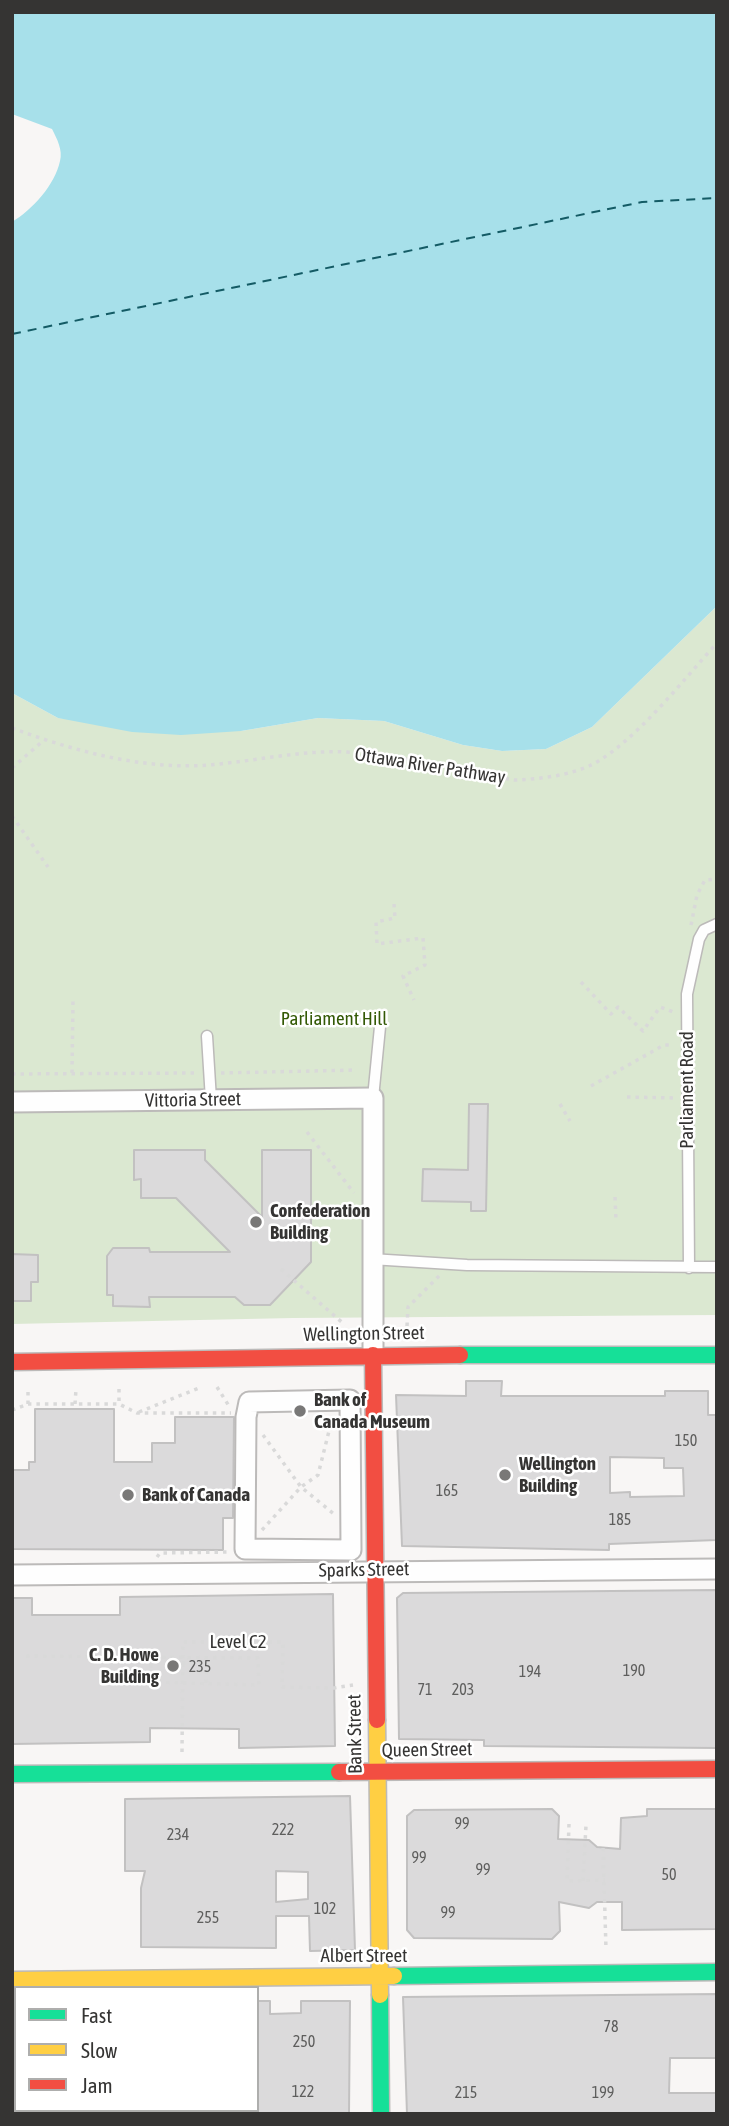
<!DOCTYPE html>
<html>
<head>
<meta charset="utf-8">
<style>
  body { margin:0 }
  #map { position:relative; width:729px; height:2126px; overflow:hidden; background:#f8f6f5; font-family:"Asap Condensed",sans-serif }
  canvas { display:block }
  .frame { position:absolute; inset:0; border:14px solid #353433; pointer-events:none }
  .legend { position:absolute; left:14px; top:1986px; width:245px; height:126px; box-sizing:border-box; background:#fff; border:2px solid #aeaead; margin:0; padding:9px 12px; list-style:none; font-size:21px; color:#353433 }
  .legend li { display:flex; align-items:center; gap:14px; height:35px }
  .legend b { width:35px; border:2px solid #aeaead }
</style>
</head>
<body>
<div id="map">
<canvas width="729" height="2126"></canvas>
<div class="frame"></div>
<ul class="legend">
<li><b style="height:9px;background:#16e098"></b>Fast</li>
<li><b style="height:9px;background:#ffcf43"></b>Slow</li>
<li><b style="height:9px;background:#f24e42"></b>Jam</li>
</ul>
</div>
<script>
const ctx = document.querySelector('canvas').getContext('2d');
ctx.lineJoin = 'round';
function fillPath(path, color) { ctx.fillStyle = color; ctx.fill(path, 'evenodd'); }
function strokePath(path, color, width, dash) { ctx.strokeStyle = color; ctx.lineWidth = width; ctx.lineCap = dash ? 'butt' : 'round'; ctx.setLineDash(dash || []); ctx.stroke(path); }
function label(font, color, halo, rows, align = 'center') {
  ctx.font = font + ' "Asap Condensed",sans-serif'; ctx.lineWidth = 5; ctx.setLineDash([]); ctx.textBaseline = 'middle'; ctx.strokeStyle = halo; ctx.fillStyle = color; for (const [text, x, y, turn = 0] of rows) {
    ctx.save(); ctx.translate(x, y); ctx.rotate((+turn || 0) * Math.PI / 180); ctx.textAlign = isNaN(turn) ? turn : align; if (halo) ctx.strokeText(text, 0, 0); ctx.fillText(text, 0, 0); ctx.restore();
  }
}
fillPath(new Path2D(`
  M717 606V1315L293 1318 12 1324V693L58 718 241 731 318 718 384 721 463 745 502 751 546 749 592 727Z`), '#dbe8d1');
fillPath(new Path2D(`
  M12 12H717V606L592 727 546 749 502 751 463 745 384 721 318 718 241 731 181 735 132 732 58 718 12 693V222C32 210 55 185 60 161 63 150 57 139 52 129L12 114Z`), '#a7e0ea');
strokePath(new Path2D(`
  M12 334 642 202 717 198`), '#145b65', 2, [9, 7]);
const building = new Path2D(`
  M469 1104H488L486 1211H471V1202L422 1201 423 1169 468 1170Z
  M134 1150H205V1160L262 1217V1150H311V1262L270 1305H244L235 1297H149L150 1307 113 1306V1295H107V1256L113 1248H149L150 1252H230L176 1198H141V1179L134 1180Z
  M12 1254 38 1255V1282H31V1301H12Z
  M466 1381H502L501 1396H665V1391H708V1415H717V1540L609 1544V1550L402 1546 396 1395 466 1396ZM610 1457 664 1458V1468H683L684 1496 630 1497V1492L610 1493Z
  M35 1409H114V1462H152V1443H175V1417H234L233 1518H223V1550L12 1549V1470H29V1462H35Z
  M717 1590V1748L484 1746V1740L399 1739 397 1598 403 1593Z
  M333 1594 335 1746 239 1748V1729L150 1728V1742L12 1744V1598H32V1615H120V1597Z
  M350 1796 355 1950 310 1951 309 1916H276V1948L141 1947V1888L145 1871H125V1799ZM276 1871 308 1872V1899L276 1902Z
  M552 1809 559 1816 558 1839 589 1840 597 1847 620 1849 621 1818 647 1816V1809H717V1929L622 1930V1902H597L589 1908 559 1902 560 1931 552 1939 414 1938 407 1930V1816L414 1810Z
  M717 1994V2058H670L669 2093H717V2114H407L403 1997Z
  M257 2001H270V2014L301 2013V2001H350L349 2114H257Z`);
fillPath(building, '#dbdadb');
strokePath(building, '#c2c1c1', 2);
const lane = new Path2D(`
  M207 1036 211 1100
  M373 1098 380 1027
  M371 1259 467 1265 717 1267
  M689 1268 687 994 699 939 704 930 717 924`);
const street = new Path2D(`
  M12 1102 373 1098V1355
  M350 1400 351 1550 245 1549 246 1417 249 1402Z
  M12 1575 717 1569`);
const fast = new Path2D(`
  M460 1355H717
  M12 1774 339 1772
  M394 1976 717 1972
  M380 1995 381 2114`);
const slow = new Path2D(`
  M377 1720 380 1995
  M12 1980 394 1976`);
const jam = new Path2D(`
  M373 1355 377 1720
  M12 1362 460 1355
  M339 1772 717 1769`);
strokePath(lane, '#bcbab9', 13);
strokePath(street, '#bcbab9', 23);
strokePath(fast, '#bcbab9', 19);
strokePath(slow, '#bcbab9', 19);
strokePath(jam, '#bcbab9', 19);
strokePath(new Path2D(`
  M12 728C74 751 143 770 209 765 256 761 300 750 347 752 403 755 459 771 515 780 539 779 566 776 589 766 632 746 684 679 717 643
  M12 768 44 740
  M12 816 48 867
  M394 904 395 918 376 922 377 944 423 938 425 965 403 976 414 1000
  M691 925 697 895 705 880 717 879
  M581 982 611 1014 618 1007 643 1031 660 1007 673 1012
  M72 1073 73 1000
  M221 1073 357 1070
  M12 1074 196 1073
  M591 1086 664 1045H673
  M627 1097 677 1098
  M560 1104 570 1121
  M307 1132 354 1193
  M615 1197 616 1222
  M281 1269 345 1325
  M407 1326 408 1307 440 1275
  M217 1387 229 1406
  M119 1389V1404
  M28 1404V1390
  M75 1404 76 1389
  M12 1410 28 1404H119L137 1413H231
  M139 1412 199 1388
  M263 1435 301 1487 334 1514
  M262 1530 301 1487 318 1475 331 1423
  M157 1557 160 1553 228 1552
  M26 1656 258 1658 259 1685 150 1682 151 1657
  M182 1663H207
  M206 1683 207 1658
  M182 1752 183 1642H283L282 1687 334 1688 353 1685
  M569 1824 567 1881 605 1880
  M603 1848 606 1949
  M583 1881 586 1825`), '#d9d9d9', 3.5, [3.5, 5]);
strokePath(lane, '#fefefe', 10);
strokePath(street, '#fefefe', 19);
strokePath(fast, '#16e098', 16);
strokePath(slow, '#ffcf43', 16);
strokePath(jam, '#f24e42', 16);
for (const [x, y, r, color] of [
  [256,1222,7,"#797877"],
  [300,1411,7,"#797877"],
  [505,1475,7,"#797877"],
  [128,1495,7,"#797877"],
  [173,1666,7,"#797877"]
]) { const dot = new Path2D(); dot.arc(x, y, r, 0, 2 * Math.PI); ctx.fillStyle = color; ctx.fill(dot); strokePath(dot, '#fff', 2.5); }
label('16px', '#5e5e5d', null, [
  ["150",686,1441],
  ["165",447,1491],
  ["185",620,1520],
  ["235",200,1667],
  ["190",634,1671],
  ["194",530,1672],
  ["71",425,1690],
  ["203",463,1690],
  ["99",462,1824],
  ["222",283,1830],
  ["234",178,1835],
  ["99",419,1858],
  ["99",483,1870],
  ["50",669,1875],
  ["102",325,1909],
  ["99",448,1913],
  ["255",208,1918],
  ["78",611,2027],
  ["250",304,2042],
  ["122",303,2092],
  ["215",466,2093],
  ["199",603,2093]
]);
label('19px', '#353433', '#fff', [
  ["Ottawa River Pathway",430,766,9],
  ["Parliament Road",687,1090,-90],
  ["Vittoria Street",193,1100,-1],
  ["Wellington Street",364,1334,-1],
  ["Sparks Street",364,1570,-1],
  ["Level C2",238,1642],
  ["Bank Street",355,1734,-91],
  ["Queen Street",427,1750,-1],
  ["Albert Street",364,1956]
]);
label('19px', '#335905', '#fff', [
  ["Parliament Hill",334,1019]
]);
label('bold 19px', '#353433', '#fff', [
  ["Confederation",270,1211],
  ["Building",270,1233],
  ["Bank of",314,1400],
  ["Canada Museum",314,1422],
  ["Wellington",519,1464],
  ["Building",519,1486],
  ["Bank of Canada",142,1495],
  ["C. D. Howe",159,1655,"right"],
  ["Building",159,1677,"right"]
], 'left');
</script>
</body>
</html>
